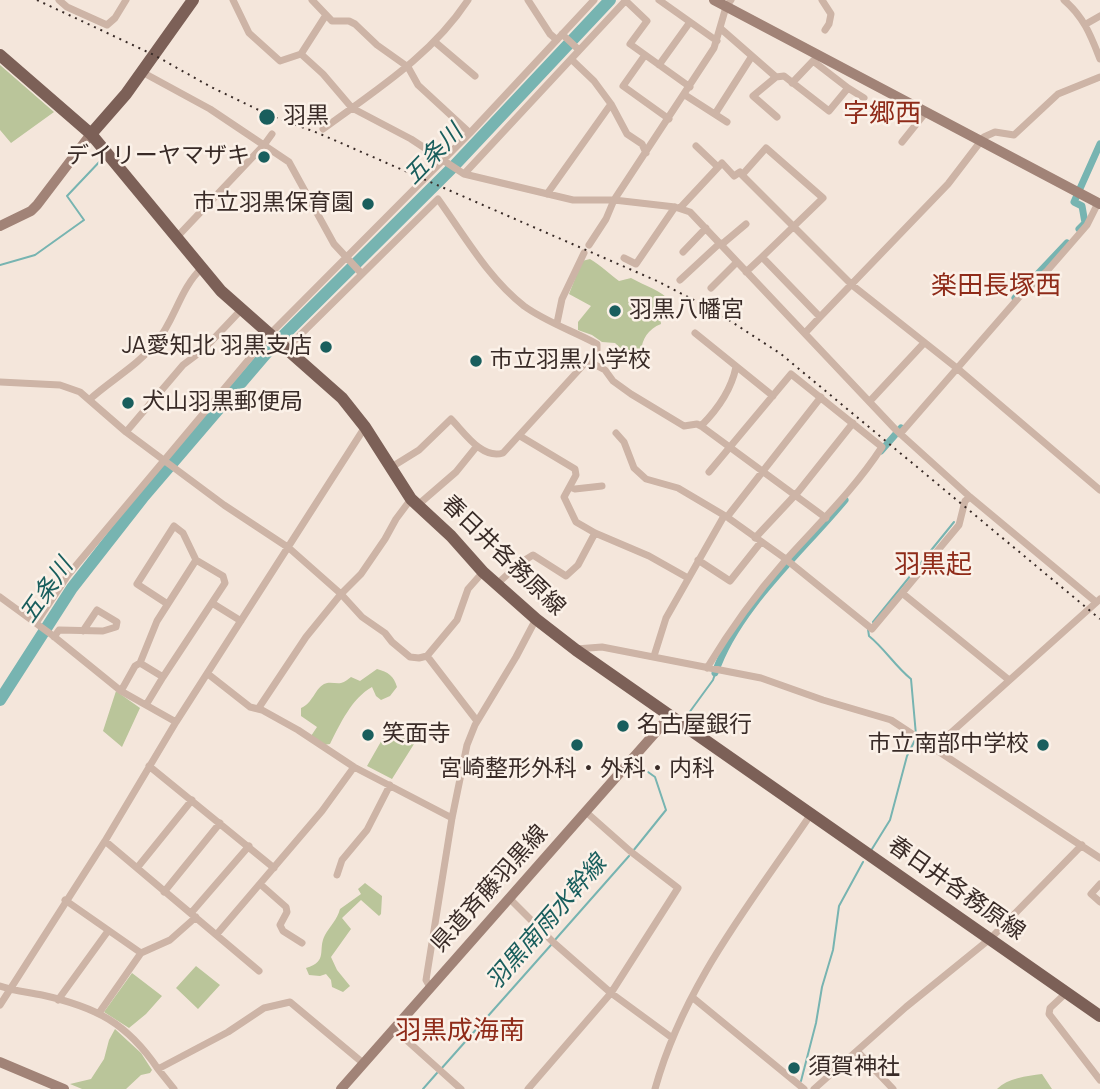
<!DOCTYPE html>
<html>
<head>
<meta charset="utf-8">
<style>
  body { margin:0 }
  canvas { display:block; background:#f4e6db }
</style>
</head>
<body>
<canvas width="1100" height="1089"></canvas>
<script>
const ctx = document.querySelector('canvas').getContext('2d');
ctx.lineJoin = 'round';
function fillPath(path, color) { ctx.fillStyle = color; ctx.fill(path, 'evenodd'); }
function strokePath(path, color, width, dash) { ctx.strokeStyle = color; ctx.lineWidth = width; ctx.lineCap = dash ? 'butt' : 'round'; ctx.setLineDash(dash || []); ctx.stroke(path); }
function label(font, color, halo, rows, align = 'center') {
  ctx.font = font + ' Manrope,"Noto Sans JP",sans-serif'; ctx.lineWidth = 5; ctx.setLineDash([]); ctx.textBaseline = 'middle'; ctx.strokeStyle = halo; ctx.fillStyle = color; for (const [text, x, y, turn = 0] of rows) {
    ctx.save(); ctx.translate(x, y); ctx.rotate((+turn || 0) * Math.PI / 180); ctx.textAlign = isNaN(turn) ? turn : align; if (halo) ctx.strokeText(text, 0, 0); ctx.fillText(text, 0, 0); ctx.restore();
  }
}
fillPath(new Path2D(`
  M0 65 54 112 11 143 0 130Z
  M590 259C602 266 609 274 619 281L631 278C645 286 661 290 671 302L669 307 662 303 654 308 660 315 661 324C648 329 642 339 641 352L627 354 615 343 602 342 592 335 578 330V322L591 306 569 294 582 261Z
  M377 669C388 672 394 676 397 687L390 696 381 700 376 696 372 687C352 698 340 724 330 744L323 745 311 736 317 727 301 716V708C313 703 314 690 324 684 330 681 335 684 341 683 345 682 348 679 351 677L360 681Z
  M116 691 140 708 122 747 103 731Z
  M391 730 414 744 392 779 367 766 383 738 386 740Z
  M365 883 382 896 381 914 379 916 361 900 342 918 351 929 331 957 337 970 350 986 343 992 332 987 331 980 326 974 320 976 309 975 306 968C329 961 317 950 325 935 330 926 337 920 340 909L361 894 358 889Z
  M196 966 220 985 198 1009 176 988Z
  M132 973 162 996 146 1014 129 1028 104 1012Z
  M115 1029 141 1053 152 1070 150 1073 141 1075 126 1089H82L70 1084 91 1079 104 1059 109 1040Z
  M1042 1074 1052 1089H997C1008 1078 1026 1076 1042 1074Z`), '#bac59a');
strokePath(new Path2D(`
  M0 265 35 255 84 220 67 196 103 158
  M873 622 954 522
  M868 629 869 636C885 649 895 666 911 679L916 735
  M686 717 713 680 715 674
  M872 849 890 820 907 756 915 740
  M633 851 666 810 655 777 648 772
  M554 941 629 856
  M441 1069 551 945
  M801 1081 816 1023 822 987 833 950 839 906 863 862
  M423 1089 437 1073`), '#77b4b1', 2);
strokePath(new Path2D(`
  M1079 229 1085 223 1082 206 1074 202 1100 144
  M1015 298 1067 243
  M881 451 901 428
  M715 673C737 608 802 552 845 500`), '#77b4b1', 7);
strokePath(new Path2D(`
  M283 336 453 167 610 0
  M0 700 72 588 144 496 269 350`), '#77b4b1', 12);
strokePath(new Path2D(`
  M59 0 67 7 107 25 115 18 126 0
  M233 0 249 33 280 61 301 54 326 15
  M312 0 332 21H349L355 24 377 45 408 67 418 85 470 133
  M528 0 550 34 557 40
  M659 0 717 41
  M822 0 831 14 829 24 825 30
  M1064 0C1084 17 1091 36 1100 59
  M626 1 647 21 630 44 690 87
  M1086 24 1100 16
  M720 28 776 77 784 76 829 111 848 88 864 98
  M562 34 579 50
  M435 42 475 76
  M301 54 323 74 352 108 411 139 464 174 573 200H614L675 207 690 212 896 430 970 497 1096 602
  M645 55 623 86 669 119
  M571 59 594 81 611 104 627 134 642 144 646 153
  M659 65 690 22
  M142 72 210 109 289 162 334 244 362 274
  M776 77 753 96 777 117
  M792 83 813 61 848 88
  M685 95 727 122
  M715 114 752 56
  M323 129C376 90 431 56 468 0
  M902 142 926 112
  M696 146 718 167
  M464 174 626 0
  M742 175 852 285 958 369 1100 490
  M547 194 611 104
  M680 208 722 163 734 176 740 172 742 175 766 148 823 198 762 257
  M176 238 264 145 272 134
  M589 245 606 219 614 200 714 48 726 7 731 0
  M721 245 746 224
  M683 252 706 228
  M624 258 636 264 675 207
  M746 272 762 257 820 317 948 184 984 137 995 132 1014 135 1058 94 1100 77
  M680 280 720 243
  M711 288 737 262
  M557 323 562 299 584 253
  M695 333 773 396
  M805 333 820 317
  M287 348 438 199C464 235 488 278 524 306 546 322 573 331 597 344V350L503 453C482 460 464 432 451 419L419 450 390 468
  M588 361 605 370 613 381 631 394 684 426 697 424 701 426 826 518
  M0 382 60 385 80 392 126 432 224 505 289 548 341 594 362 617 385 633 392 642 410 657 419 658 427 656 477 721
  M89 400C111 380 137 366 156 343 175 320 180 288 202 268
  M870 401 924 343
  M701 426C718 409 731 391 736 367
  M126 432 183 365 203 350 241 310
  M616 433 624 442 634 468 646 479 678 488 727 517 783 557 872 629 959 525 965 501 970 497
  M900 434 1021 295 1047 271 1087 225 1098 203
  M520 436 575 469 576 475 564 497 576 522 595 533 649 556 688 578
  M570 487 575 489 602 486
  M419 504 456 472 477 446
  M727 517 821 397
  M755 538 798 492 853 423
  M698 560 730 581 761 542
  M497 584 520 563 533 555 566 576 578 565 595 533
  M902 593 1009 680
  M0 597 52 635 121 691 176 722
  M166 603 137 584 174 526 183 533 196 560 157 621 140 663 163 677 225 583 223 576 196 560
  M212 603 241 621
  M36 623 68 575 270 334 470 133 594 0
  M54 637 59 630 103 631 116 627 117 622 97 610 83 631
  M576 649 602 647 761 678 823 700 891 720 1100 858
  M427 656 457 620 468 589 483 572
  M654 656 666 618 724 516
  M707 668C730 630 755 595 784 562 818 524 854 490 882 447L791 374 709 472
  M208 674 250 707 262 710 298 730 354 767 452 818
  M121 691 135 666 140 663
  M146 705 163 677
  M258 709 306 637 341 594 361 574 385 539 396 519 411 499
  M935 747 1100 599
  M149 766 274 868
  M105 841 259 971
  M137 868 192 800
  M337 875 342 860 367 830 390 785
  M260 884 286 907 287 912 280 925 283 931 302 943
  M1100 884 1091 894 1100 902
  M164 892 220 823
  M509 898 554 943 611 993 671 1037
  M65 900 141 953
  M191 913 249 846
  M217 934 322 811 354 767
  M0 986C14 991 28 992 42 995 96 1007 127 1023 158 1069L228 1032 264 1008 290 1002 363 1063
  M430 987 426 980 452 818 467 745 475 725 516 657 536 619
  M1066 993 1050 1008 1049 1014 1100 1080
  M692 997 804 1089
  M58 1000 108 931
  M0 1005 105 841 176 722 365 427
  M99 1013 141 953 170 940 196 917
  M394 1029 461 1089
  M857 1051 893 1089
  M158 1069 174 1089
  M528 1089 611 993 678 888 630 851 586 812
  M655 1089C684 984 751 903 811 814
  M814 1089 906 1007 991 938 1082 845`), '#cdb4a6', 7);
strokePath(new Path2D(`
  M714 0 1100 204
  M0 226 31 211 37 205 91 134
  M0 1062 64 1089
  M341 1089 670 716`), '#a18377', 10);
strokePath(new Path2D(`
  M0 55 91 134 221 291 342 398 365 427 411 499 451 536 483 572 536 619 576 650 1100 1016
  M91 134 126 94 193 0`), '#7c6057', 12);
strokePath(new Path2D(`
  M37 0 154 55 211 87 269 115 318 133 657 281 715 311 781 354 1100 619`), '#392b27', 2, [2, 5]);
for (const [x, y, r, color] of [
  [267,117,9,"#195e5d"],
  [264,157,7,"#195e5d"],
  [368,204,7,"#195e5d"],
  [615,311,7,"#195e5d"],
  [326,347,7,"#195e5d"],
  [476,361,7,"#195e5d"],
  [128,403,7,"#195e5d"],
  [623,726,7,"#195e5d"],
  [368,735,7,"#195e5d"],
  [577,745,7,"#195e5d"],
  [1043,745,7,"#195e5d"],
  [794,1068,7,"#195e5d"]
]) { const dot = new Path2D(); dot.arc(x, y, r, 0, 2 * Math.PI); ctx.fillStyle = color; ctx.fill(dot); strokePath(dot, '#fbf1e8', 2.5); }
label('23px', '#392b27', '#fbf1e8', [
  ["羽黒",283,117],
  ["デイリーヤマザキ",250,157,"right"],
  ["市立羽黒保育園",354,204,"right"],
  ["羽黒八幡宮",629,311],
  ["JA愛知北 羽黒支店",312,347,"right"],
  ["市立羽黒小学校",490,361],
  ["犬山羽黒郵便局",142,403],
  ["名古屋銀行",637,726],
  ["笑面寺",382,735],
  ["市立南部中学校",1029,745,"right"],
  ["宮崎整形外科・外科・内科",577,770,"center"],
  ["須賀神社",808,1068]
], 'left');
label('23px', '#392b27', '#fbf1e8', [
  ["春日井各務原線",503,556,44],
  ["県道斉藤羽黒線",490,889,-48],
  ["春日井各務原線",956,889,35]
]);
label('italic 24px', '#195e5d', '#fbf1e8', [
  ["五条川",434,155,-46],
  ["五条川",47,591,-55],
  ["羽黒南雨水幹線",547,923,-49]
]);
label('26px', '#8f2b19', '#fbf1e8', [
  ["字郷西",882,115],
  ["楽田長塚西",996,287],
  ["羽黒起",933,566],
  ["羽黒成海南",460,1032]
]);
</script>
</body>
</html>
